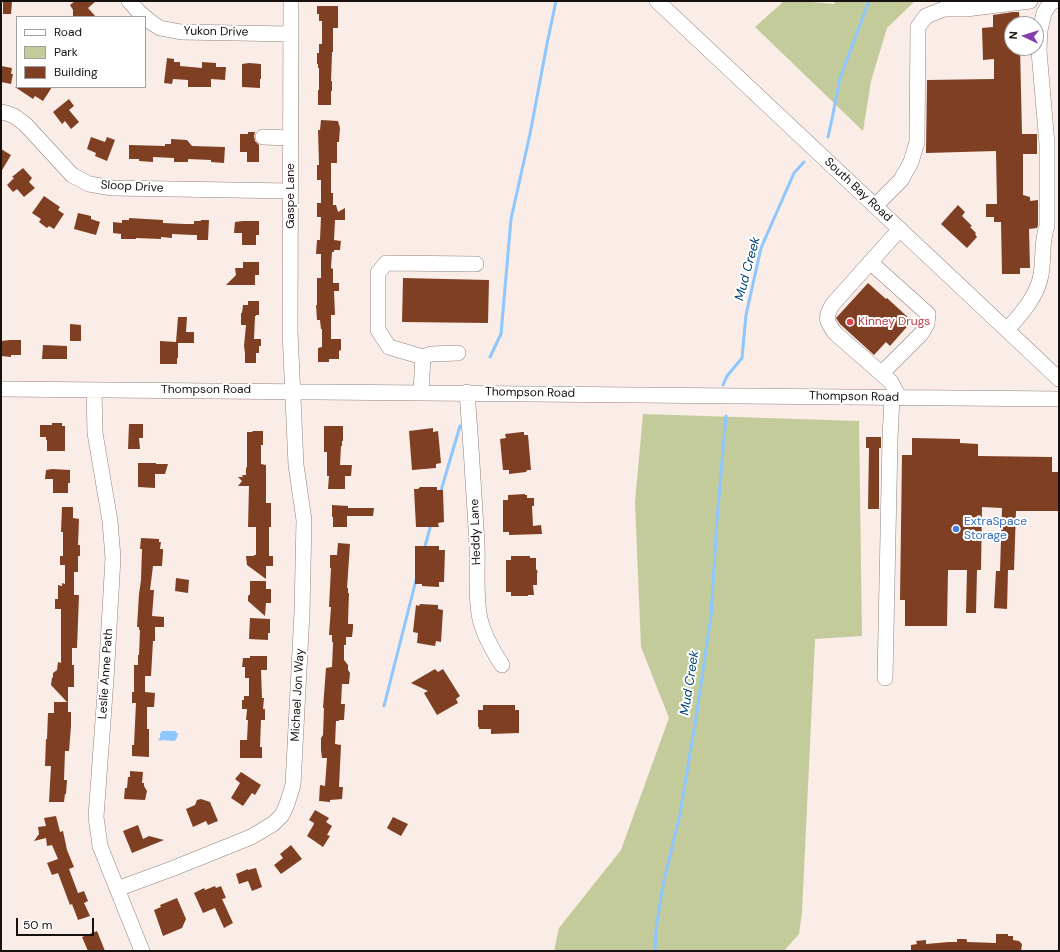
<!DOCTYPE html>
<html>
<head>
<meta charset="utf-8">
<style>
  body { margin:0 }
  #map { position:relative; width:1060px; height:952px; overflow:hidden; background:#faece6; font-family:"DM Sans",sans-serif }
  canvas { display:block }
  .frame { position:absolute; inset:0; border:2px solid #16110f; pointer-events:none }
  .legend { position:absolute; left:16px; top:16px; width:130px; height:72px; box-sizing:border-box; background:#fff; border:1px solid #a2a09f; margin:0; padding:5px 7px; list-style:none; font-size:12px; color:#16110f }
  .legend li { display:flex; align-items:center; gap:8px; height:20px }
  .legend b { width:20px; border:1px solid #a2a09f }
  .north { position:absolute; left:1004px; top:16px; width:40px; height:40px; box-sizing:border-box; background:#fff; border:1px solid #a2a09f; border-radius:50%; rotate:274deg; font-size:11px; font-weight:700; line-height:16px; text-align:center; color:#16110f }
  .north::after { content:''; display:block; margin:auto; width:14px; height:18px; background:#863bac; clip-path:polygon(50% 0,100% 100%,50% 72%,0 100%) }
  .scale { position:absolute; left:16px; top:918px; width:78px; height:18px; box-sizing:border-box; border:2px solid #16110f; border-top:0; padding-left:5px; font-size:12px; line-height:14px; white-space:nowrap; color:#16110f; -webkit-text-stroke:3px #fff; paint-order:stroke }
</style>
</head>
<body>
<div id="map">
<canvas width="1060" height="952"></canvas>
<div class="frame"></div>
<ul class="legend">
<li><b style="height:5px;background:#fff"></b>Road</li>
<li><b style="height:11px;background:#c3cb9b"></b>Park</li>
<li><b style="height:11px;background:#7f3f22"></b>Building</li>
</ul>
<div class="north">N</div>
<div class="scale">50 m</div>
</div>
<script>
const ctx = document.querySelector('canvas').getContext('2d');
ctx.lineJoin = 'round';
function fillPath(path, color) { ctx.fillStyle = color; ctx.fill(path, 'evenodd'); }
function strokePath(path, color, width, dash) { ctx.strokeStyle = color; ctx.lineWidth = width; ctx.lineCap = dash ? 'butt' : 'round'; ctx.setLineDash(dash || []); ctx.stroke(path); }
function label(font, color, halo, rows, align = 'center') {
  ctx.font = font + ' "DM Sans",sans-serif'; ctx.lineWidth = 4; ctx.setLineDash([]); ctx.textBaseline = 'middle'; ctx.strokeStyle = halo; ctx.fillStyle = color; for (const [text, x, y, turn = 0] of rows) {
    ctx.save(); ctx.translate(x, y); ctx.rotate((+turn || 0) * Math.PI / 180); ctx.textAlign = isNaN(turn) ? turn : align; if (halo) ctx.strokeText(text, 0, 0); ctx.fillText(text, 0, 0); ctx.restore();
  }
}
fillPath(new Path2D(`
  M784 1H801L834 4 836 1H915L887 28 871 81 863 131 755 27Z
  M643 414 859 421 862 636 815 639 802 912 799 934 784 951H554L559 928 621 850 669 718 641 647 635 502Z`), '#c3cb9b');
fillPath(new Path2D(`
  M162 731H175L178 734 177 738 175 741 162 740 160 741 158 739 160 738V734Z`), '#8dc7fe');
strokePath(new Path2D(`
  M828 137 832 119 840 78 869 1
  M490 357 501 334 511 219 530 134 547 44 556 1
  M723 385 727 376 742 358 746 315 761 248 794 173 804 162
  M440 494 460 426
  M424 550 431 524
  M384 706 416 580
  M655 951 656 929 663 885 680 814 696 718 711 616 717 520 726 416`), '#8dc7fe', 3);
fillPath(new Path2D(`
  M3 1H12L11 14H3Z
  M75 1H96L88 8 96 17H73V10L70 5Z
  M317 6H338V28H333V52H332V54L331 81H332V91H331V105H318V90H319V68H318V64H317V53H319V44H322V21H319V14H317Z
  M1013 12H1019L1020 24H1012V48H1020L1022 134H1037V154H1023V195L1030 197V201L1038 200V225L1037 228 1029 229 1030 268H1020V274H1002L1001 222H994V217H986V204H997L996 151 926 153 927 80 994 79V59L983 60 982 28 993 27V15Z
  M167 58 174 59V62H180V66L202 68V62L216 63V67H226L225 80 211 79V87H188V80L173 79 172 84 164 83Z
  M249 63 261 64V79H260V88L242 87V64Z
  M1 66 12 68 11 74H13L11 84 1 82Z
  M15 87H52L43 101 35 96 33 99Z
  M69 99 74 106 69 110 79 122 71 129 65 121 62 124 53 112Z
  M321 120 338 121 340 128 339 142H337V163H331V193H333V205H336L338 212 345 208V220H335L334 240 341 241 340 250H334V252H332L331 268 333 269V283H339V291H334L335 315H331V339H341V350L339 351V359H329V362H318V348L322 347V329H321L320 320H317L316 305H317V278H321V254H316L317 240H320L321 217H317V203H321V180H317V165H319L318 130H320Z
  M248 132H255L254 136 255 141 259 145V162H247V152H240V134H248Z
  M91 137 105 142 107 137 115 140 107 161 95 156 96 153 87 149Z
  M171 139 187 140 192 146 225 147 224 163 211 162V160L188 159V162H174V158L153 157V162L139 161V159H129V145L165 146V144H171Z
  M1 149 11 155 1 172Z
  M23 168 32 178 29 182 35 188 24 197 17 189 13 192 7 185 14 178 12 177Z
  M44 196 60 207 58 210 64 214 54 229 49 226 47 228 39 222 41 219 32 213Z
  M958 205 965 212 962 216 972 226 970 227 976 233 975 234 977 237 967 248 941 224Z
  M78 213 91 216V219L100 222 96 235 74 229Z
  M129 218 163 220V223L185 224H194V221H201V220H209L208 240H197V235H194L172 234V238L161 237V239L136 238V239H121V234L113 233V222L122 223V220H129Z
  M243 221H259V235H256V245H242V233H234L235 222Z
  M243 262H259V275H255V285H226L236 275 235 268H243Z
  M403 278 489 280 488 323 402 322Z
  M868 283 886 299 887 298 912 321 890 346 886 342 874 355 840 324 836 318Z
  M248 301H259V315H256V316H255L254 339H261V346H259V353H256V363H245V353L244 346 246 325H241V313H242L243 305H248Z
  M178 317H187L186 332H194V343H178V358H177V364H160V341L176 342Z
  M70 324 81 325V341H70Z
  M10 340H21V355H11V357L1 356V341Z
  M43 345 67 346V359H42Z
  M52 423H62V426H65V451H47V440H46V437H40V425H52Z
  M129 424H143V438H139L140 449H128Z
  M324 426H343V441H342V446H341L340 465H352L351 476H345V489H328L329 476H327V452H324Z
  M433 428V432L438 431 441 463 436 464V468L412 470 409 431Z
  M253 431H263V445H261V464L266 465V503H271V527H269V556H273V566H266V579L247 565 246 556H254V555H256V527H248L249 486H238L242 481 238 477H243L242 475H246V467L247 468V432H252Z
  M522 432H524V435H528L531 470H527L526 472 509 474V470H503L500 439 506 438 505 434Z
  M866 437H881V448H879V509H868L869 448H866Z
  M912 438 960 439V443L978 444V456L1052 457V472H1059V511H1016L1014 570H1008L1007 609 994 608 996 571H1000L1002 508 982 507 981 570H977L976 613H966L967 570H948L947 626H905V600H900L902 455H912Z
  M138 463H156V464H168L165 474H155V488L138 487Z
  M52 469 70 470V483H68V493H53V479H45L46 470Z
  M420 487H437V490H443L444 522 438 523 439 527H416L414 489H418Z
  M525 494V495H527V498H534V506H532L533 526 541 525 542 534 509 535V532H503V500H508V495Z
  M332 505 348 506V508H374L373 516H347V527H333V517H332Z
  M62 507H73V518L79 519 78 545H80V556H78V572H74V595H79L77 648H72V665H74V687H68V712H71V726L69 751H65L64 780H67L66 794H65L64 802H49L51 766H45L46 739H47L48 713H54V702H67L51 685 52 678 53 677V673L57 670 58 662 61 663V609H55V599H58V585L62 586V583L65 584V565H60V556H63V532H61Z
  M141 538 159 539V542H161L160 549H163V552L162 566H153L150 590H154L152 616 164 617V627H155V641H153L151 676H145V692L155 693 154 707H147V729H149V757L132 756V745H134L136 703H132V692H134V665H138V655H139L140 630H139V627H137L139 594 141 580 142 549H140Z
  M338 543 350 544 347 588H348V593H349L348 622V624H353V628L352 637H346V645H344V660L348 665V670L350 673 349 684H342L341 704H345L344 720H339V721H336L335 744 341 745 339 787H343L342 799 330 800V802L319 801 320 785 325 786 327 758H322L321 750V738L323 735 324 708H323L326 668 332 667 333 644V642H332V635H329L331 607H329L331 568H330V555H337Z
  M415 546H439V550H445L444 582H439V587L422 586V584H415Z
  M511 556H530V558H536V569L538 572 537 573V585H533L534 595H528V596H511V592H506V560H511Z
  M176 578 189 580 188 593 175 591Z
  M250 581H266V589H271V603H266L265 616 248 601V596L250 594Z
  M420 604 438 605V609L443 610 441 642 436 641 435 646 417 643 418 633 413 632 416 605 419 606Z
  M250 618 270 619V633H268V640L249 639Z
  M250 656H267V670H261L262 698H264L263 709H265V720H261L260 747H262V758H240V740H247L248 720H246L247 709H242V700H244V696H249V678H245V667H242L243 658H250Z
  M435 669 438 672 443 669 460 696 456 699 458 703 437 715 424 693 428 691 411 683Z
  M483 705H515V710H519V733L491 734V729H479V727H478V710H483Z
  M130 771 143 772 142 783H144V786L147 791 145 800 124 799 125 788H127L128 777H130Z
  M241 772 261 785 255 795 252 793 243 806 231 798 240 783 235 779Z
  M201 799 210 802 218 821 208 825 206 821 193 827 186 809 195 805 197 800Z
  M315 810 329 818 326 822 332 826 327 835 330 836 323 847 307 836 314 824V823L309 820Z
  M56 816 60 832 63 831 67 850 74 867 69 869 78 893 84 891 88 901 84 903 90 916 78 920 72 904 70 905 58 873 52 875 47 863 58 859 52 845 47 846 46 838 34 841 39 834 38 827 46 826 44 818Z
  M393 817 408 824 401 836 390 830 387 828Z
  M138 825 143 839 149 836 164 840 132 853 123 831Z
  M291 845 302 859 281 874 274 865 283 858 280 854Z
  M256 868 262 887 252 891 248 881 239 884 236 874 248 869V870Z
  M215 886 216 888 221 886 226 898 222 899 233 923 224 928 215 908 203 913 194 893 204 888 205 890Z
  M177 898 186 919 182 928 163 936 154 910 161 907 160 905Z
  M97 931 105 951H88L82 937Z
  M996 934H1008V936H1013V940L1019 941 1022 944 1021 951H911V945L917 944 916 941 926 940V944L949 942H957V939H966L967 940V942L996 943Z`), '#7f3f22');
const minor = new Path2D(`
  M129 1 140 13 152 23 160 28 181 32 291 34
  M657 1 1059 379
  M1 112 6 113 14 116 25 124 72 175 89 184 112 188 291 191
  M263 137 291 138
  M875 206 901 180 911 162 917 142 918 27 926 16 944 9H966L1030 1
  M870 262 928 314 927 324 921 334 882 373
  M1007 330C1021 314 1037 297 1041 275 1044 259 1041 242 1047 226V144L1039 51 1040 30 1044 13 1049 5 1054 1
  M423 357 431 354 458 353
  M1 389 1059 399
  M94 390 95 433 110 521 113 558 106 679 96 817 100 846 142 951
  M421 392 423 357 389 347 378 330V273L386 263 476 264
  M467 392C471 443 474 494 477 545 478 568 475 597 480 619 484 636 493 651 502 665
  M899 397 891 382 835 333C826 321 825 318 832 305L900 229
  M885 678 890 439 892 397
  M117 889 174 868 251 837 273 824 282 815 287 804 293 785 302 612 304 520 296 465 290 331 291 1`);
strokePath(minor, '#90837e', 16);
strokePath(minor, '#fff', 15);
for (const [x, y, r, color] of [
  [850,322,4,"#e0444e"],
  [956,529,4,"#3f7fe0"]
]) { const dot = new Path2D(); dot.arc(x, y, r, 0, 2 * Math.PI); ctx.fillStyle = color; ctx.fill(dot); strokePath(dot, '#fff', 1.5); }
label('12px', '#16110f', '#fff', [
  ["Yukon Drive",216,32,1],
  ["Sloop Drive",132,187,3],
  ["South Bay Road",858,190,43],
  ["Gaspe Lane",291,196,-90],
  ["Thompson Road",206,390],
  ["Thompson Road",530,393,1],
  ["Thompson Road",854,397,1],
  ["Heddy Lane",476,532,-92],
  ["Leslie Anne Path",106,674,-86],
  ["Michael Jon Way",298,695,-87]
]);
label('12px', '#be3a42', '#fff', [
  ["Kinney Drugs",858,322]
], 'left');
label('12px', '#366cbe', '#fff', [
  ["ExtraSpace",964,522],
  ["Storage",964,536]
], 'left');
label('italic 13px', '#004576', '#fff', [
  ["Mud Creek",748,269,-75],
  ["Mud Creek",690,683,-81]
]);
</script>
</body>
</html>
